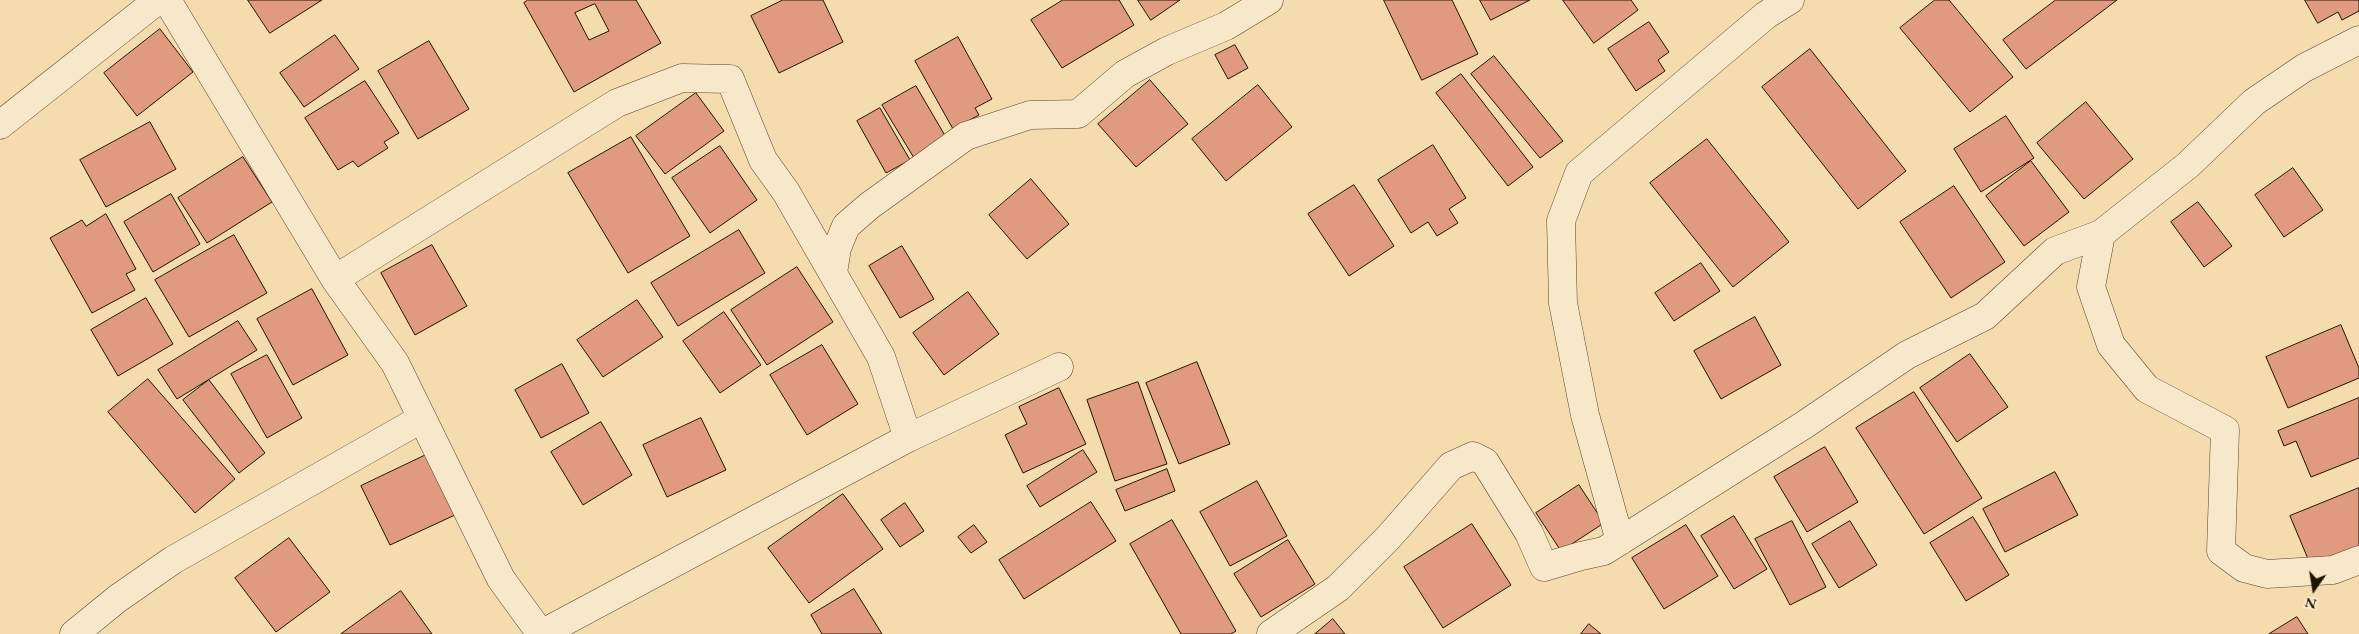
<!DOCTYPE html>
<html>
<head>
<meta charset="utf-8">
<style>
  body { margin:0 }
  #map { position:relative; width:2359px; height:634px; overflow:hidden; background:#f5dcae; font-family:"EB Garamond",serif }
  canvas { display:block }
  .north { position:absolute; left:2289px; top:564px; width:50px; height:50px; -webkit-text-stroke:4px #f8e8ca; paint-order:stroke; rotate:193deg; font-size:14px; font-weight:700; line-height:20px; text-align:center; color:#211302 }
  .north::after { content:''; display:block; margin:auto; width:18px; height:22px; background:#211302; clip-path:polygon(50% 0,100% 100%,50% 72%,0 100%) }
</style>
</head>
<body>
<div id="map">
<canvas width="2359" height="634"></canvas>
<div class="north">N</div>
</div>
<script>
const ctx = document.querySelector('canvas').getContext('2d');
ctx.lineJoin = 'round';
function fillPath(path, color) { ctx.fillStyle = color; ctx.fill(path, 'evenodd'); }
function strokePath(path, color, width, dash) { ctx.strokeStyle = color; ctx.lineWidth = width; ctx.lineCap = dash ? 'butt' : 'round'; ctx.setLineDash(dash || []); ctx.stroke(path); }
const building = new Path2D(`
  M248 0H322L270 33Z
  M528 0H636L661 43 574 92 524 3ZM595 4 609 31 589 40 575 13Z
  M783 0H823L843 42 779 73 751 16Z
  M1063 0H1119L1134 25 1062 68 1031 20Z
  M1138 0H1180L1151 20Z
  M1384 0H1452L1478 54 1422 80Z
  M1480 0H1530L1491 20Z
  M1563 0H1631L1638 10 1594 43Z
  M1935 0H1949L2013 77 1970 112 1900 28Z
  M2056 0H2117L2026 69 2003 40Z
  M2305 0H2359V11L2342 20 2338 12 2318 23Z
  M1649 22 1669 52 1658 60 1665 71 1636 91 1608 49Z
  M160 29 193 72 137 116 104 73Z
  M335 35 359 69 304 107 280 73Z
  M958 37 992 99 975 108 979 115 953 129 915 61Z
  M429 41 469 109 418 139 378 71Z
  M1235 45 1248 68 1228 79 1215 55Z
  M1810 49 1906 171 1858 209 1762 87Z
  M1494 56 1563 141 1540 158 1471 74Z
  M1461 74 1533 167 1508 186 1436 93Z
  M1150 80 1188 124 1136 167 1098 124Z
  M365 81 399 133 384 142 388 148 358 167 353 161 338 170 305 118Z
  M1258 85 1292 127 1226 181 1192 139Z
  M916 86 947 139 914 158 882 105Z
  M696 93 724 131 665 174 636 136Z
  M2086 102 2133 159 2084 199 2037 143Z
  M880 108 910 160 886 173 857 121Z
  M2006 116 2034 158 1981 192 1954 149Z
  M150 122 176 169 106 207 80 160Z
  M631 137 690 236 628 273 568 173Z
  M1707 139 1789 242 1733 287 1650 183Z
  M1433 145 1466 198 1449 209 1458 223 1437 236 1428 222 1411 233 1378 180Z
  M720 146 757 200 710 233 672 178Z
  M243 157 272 202 207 243 178 198Z
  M2031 161 2069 212 2024 246 1986 196Z
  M2293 168 2323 210 2284 237 2255 195Z
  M1031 179 1069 224 1027 259 989 215Z
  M1354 185 1394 246 1349 276 1308 214Z
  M1954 186 2005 262 1951 298 1900 222Z
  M171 194 200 244 153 272 124 222Z
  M2198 202 2232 246 2204 267 2171 222Z
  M106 214 136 269 126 274 135 290 92 313 50 238 82 220 86 226Z
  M739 230 765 273 678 326 651 283Z
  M234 235 267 293 189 337 155 280Z
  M432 245 467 306 415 335 381 273Z
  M902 246 934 299 900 318 869 266Z
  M1701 263 1720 291 1674 321 1655 293Z
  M797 267 833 322 767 365 731 310Z
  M312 289 348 355 293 385 257 319Z
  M968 292 999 334 944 375 913 333Z
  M146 298 173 344 118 376 91 330Z
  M637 300 663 337 603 377 577 340Z
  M724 312 761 365 720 393 683 341Z
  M1755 317 1781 365 1721 399 1694 351Z
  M238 321 257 350 177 399 158 370Z
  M2341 325 2359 368V378L2288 408 2266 357Z
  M822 345 858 404 807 435 770 375Z
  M1970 354 2008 407 1957 442 1920 388Z
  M267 355 302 418 267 438 231 374Z
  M1197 362 1230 444 1179 464 1146 383Z
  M562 364 589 413 541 438 515 390Z
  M148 379 235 479 195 513 108 412Z
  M209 380 265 453 239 473 183 400Z
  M1138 382 1167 464 1115 481 1087 400Z
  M1059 388 1086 444 1023 473 1005 435 1027 424 1019 407Z
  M1914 392 1982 498 1924 534 1856 428Z
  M2359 398V458L2311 477 2296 441 2284 446 2278 431Z
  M701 418 726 470 667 497 643 445Z
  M601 422 632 475 583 505 551 452Z
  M1825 447 1858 502 1807 532 1774 477Z
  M1083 450 1097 472 1040 507 1027 486Z
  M426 455 455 515 390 545 361 486Z
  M1167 469 1175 491 1125 511 1116 490Z
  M2055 472 2078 515 2005 552 1983 509Z
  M1257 481 1287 536 1230 566 1200 512Z
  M1579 485 1604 523 1561 551 1536 513Z
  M2359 488V547L2311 566 2290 516Z
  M843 494 883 549 809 603 768 548Z
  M1091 502 1116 541 1024 599 999 560Z
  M905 503 924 531 900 547 881 520Z
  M1734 516 1767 569 1734 589 1701 536Z
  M1973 517 2009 575 1966 601 1930 543Z
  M1172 520 1236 631 1231 634H1181L1130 544Z
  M1792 521 1826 587 1790 605 1755 539Z
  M1850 521 1877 565 1839 588 1812 544Z
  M1472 524 1511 585 1443 628 1404 567Z
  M974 525 987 542 971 553 958 537Z
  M1686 525 1718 576 1664 609 1632 558Z
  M289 538 330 592 276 632 235 578Z
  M1288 540 1315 584 1261 617 1234 574Z
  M854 589 882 634H822L811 615Z
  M401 591 432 634H341Z
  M2297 617 2308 634H2269Z
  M1333 619 1345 634H1315Z
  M1589 624 1601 634H1581Z`);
fillPath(building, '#df9a7f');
strokePath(building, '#211302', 1);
const street = new Path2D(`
  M167 0 335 279 395 363 501 579 541 634
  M0 125 158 0
  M2101 234 2091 287 2111 345 2147 389 2225 430 2221 551 2244 568 2267 574 2333 570 2359 560
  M833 273 837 248 846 226 869 206 966 136 1030 115 1078 114 1125 74 1167 51 1226 26 1269 0
  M335 279 617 103 682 78 730 79 763 160 786 192 881 357 908 438
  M1620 541 1585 415 1563 303 1561 221 1579 173 1766 15 1790 0
  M74 634 117 599 173 560 421 419
  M541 634 908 438 1059 367
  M1271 634 1338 588 1388 538 1451 466 1473 456 1485 462 1529 533 1544 567 1581 556 1604 551 1804 425 1907 355 1985 316 2055 251 2101 234 2188 165 2254 102 2304 68 2359 40`);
strokePath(street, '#56452d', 29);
strokePath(street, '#f8e8ca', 28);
</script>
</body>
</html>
